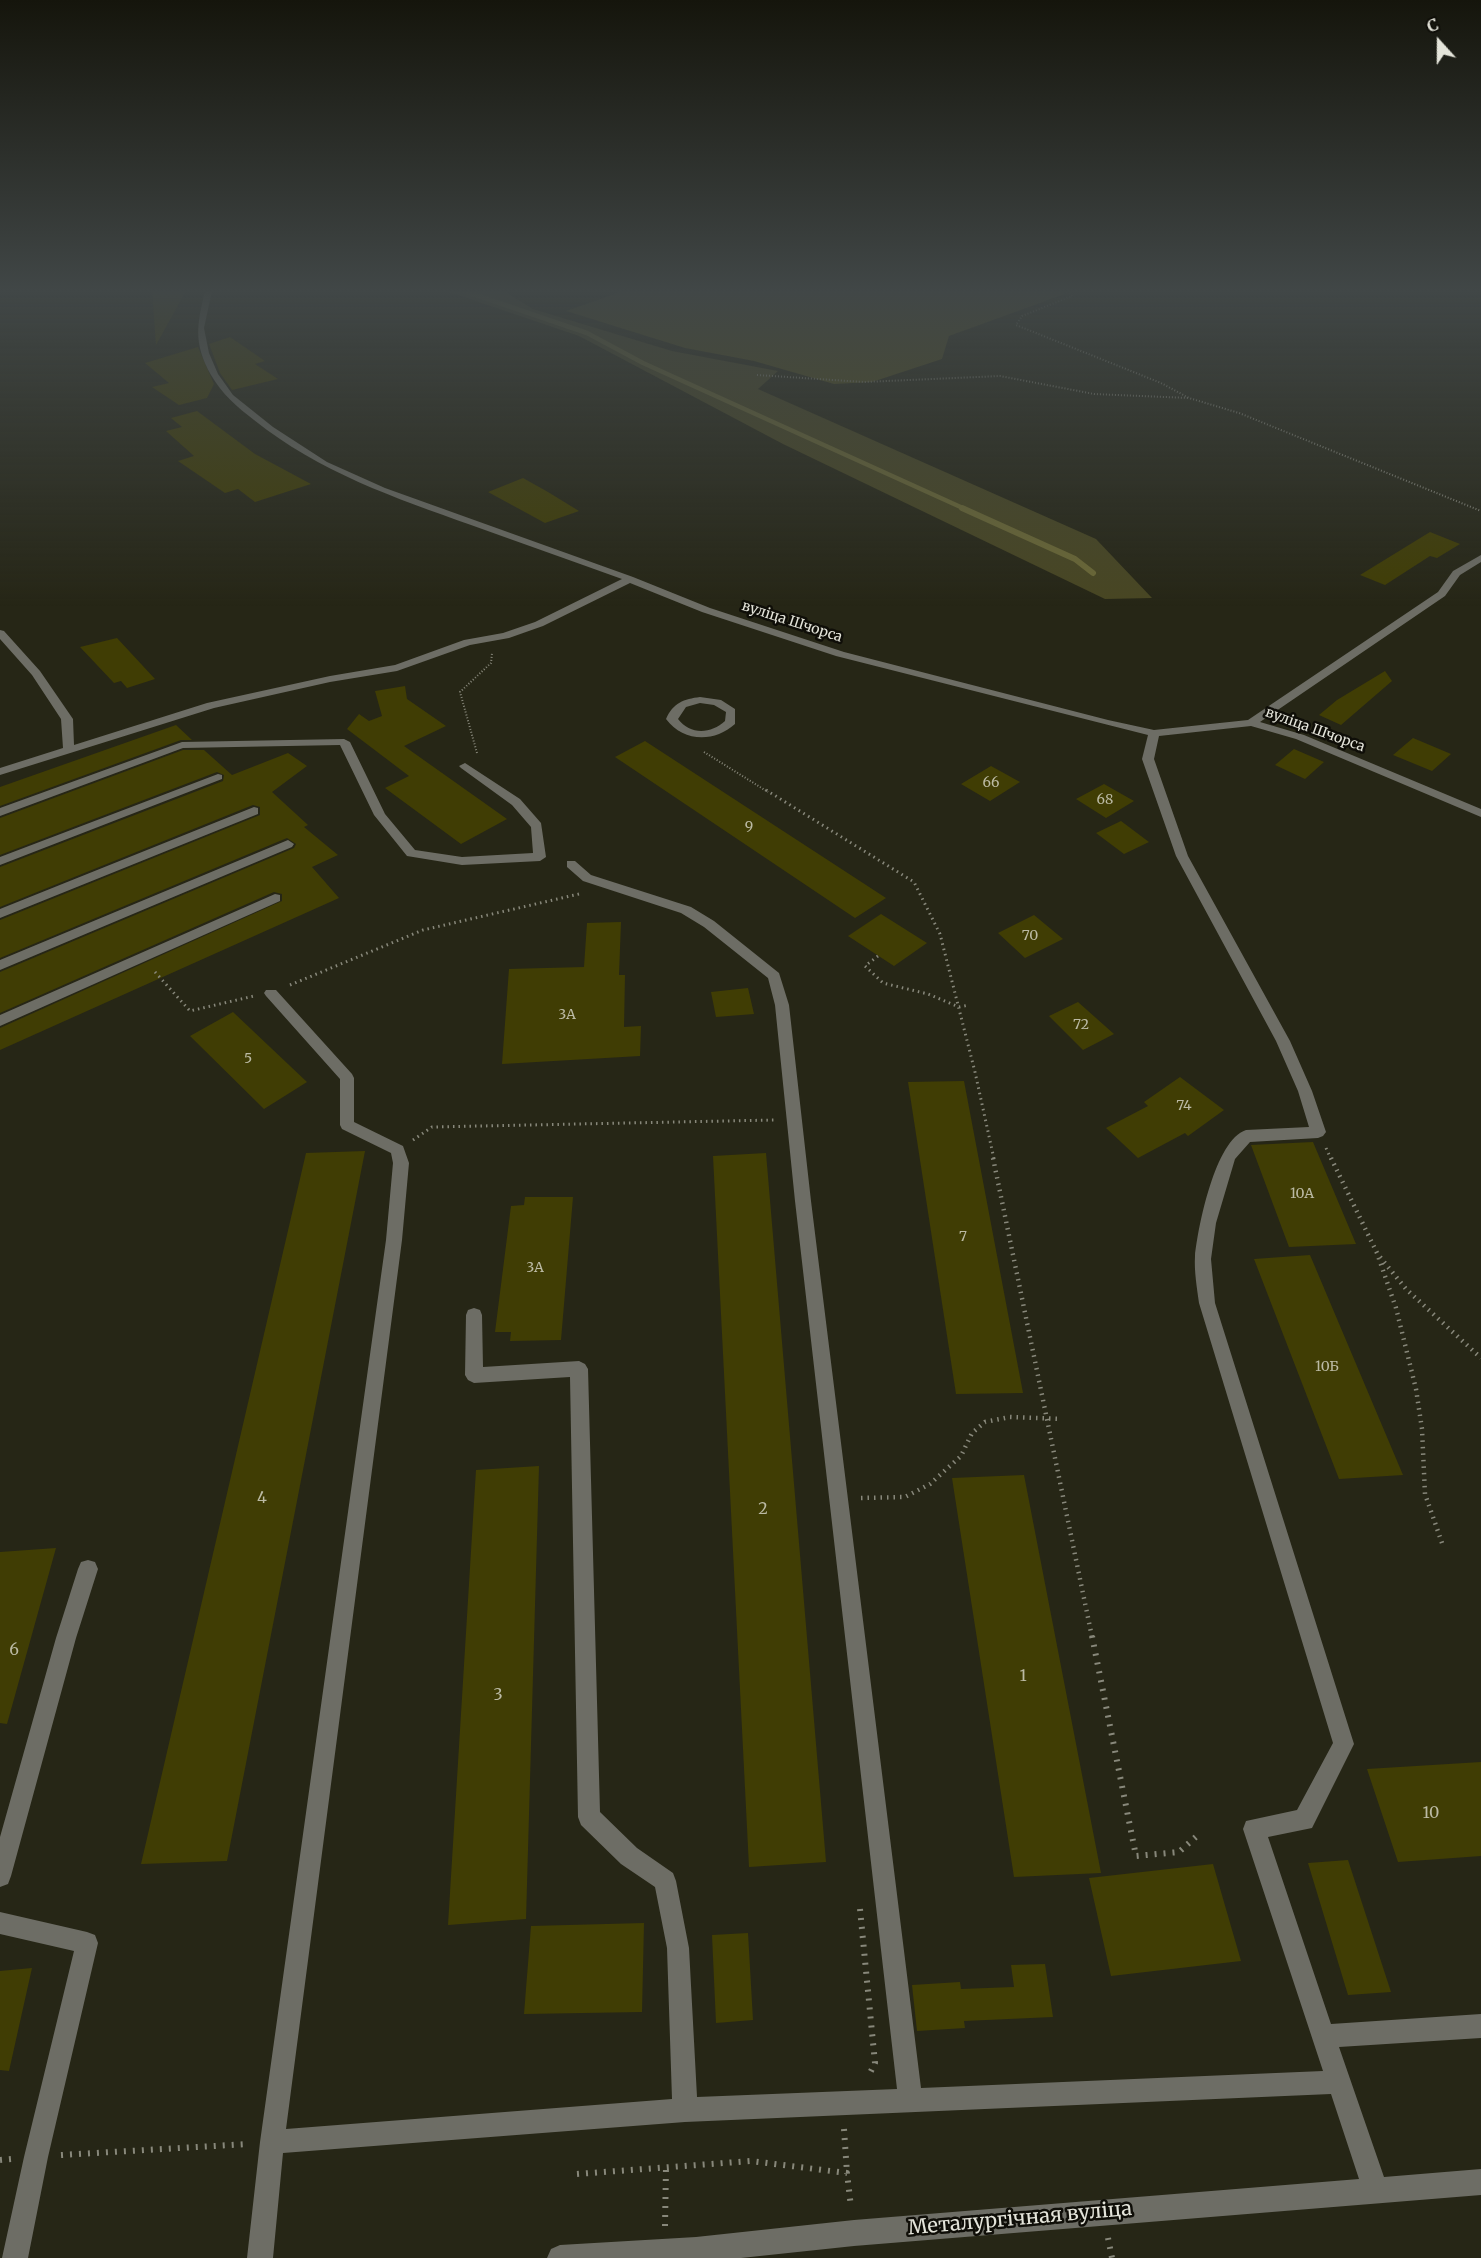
<!DOCTYPE html>
<html>
<head>
<meta charset="utf-8">
<style>
  body { margin:0 }
  #map { position:relative; width:1481px; height:2258px; overflow:hidden; background:#262616; font-family:Merriweather,serif }
  canvas { display:block }
  .north { position:absolute; left:1409px; top:12px; width:60px; height:60px; -webkit-text-stroke:4px #0f0e08; paint-order:stroke; rotate:339deg; font-size:16px; font-weight:700; line-height:24px; text-align:center; color:#e4e4da }
  .north::after { content:''; display:block; margin:auto; width:21px; height:27px; background:#e4e4da; clip-path:polygon(50% 0,100% 100%,50% 72%,0 100%) }
</style>
</head>
<body>
<div id="map">
<canvas width="1481" height="2258"></canvas>
<div class="north">С</div>
</div>
<script>
const ctx = document.querySelector('canvas').getContext('2d');
ctx.lineJoin = 'round';
function fillPath(path, color) { ctx.fillStyle = color; ctx.fill(path, 'evenodd'); }
function strokePath(path, color, width, dash) { ctx.strokeStyle = color; ctx.lineWidth = width; ctx.lineCap = dash ? 'butt' : 'round'; ctx.setLineDash(dash || []); ctx.stroke(path); }
function label(font, color, halo, rows, align = 'center') {
  ctx.font = font + ' Merriweather,serif'; ctx.lineWidth = 5; ctx.setLineDash([]); ctx.textBaseline = 'middle'; ctx.strokeStyle = halo; ctx.fillStyle = color; for (const [text, x, y, turn = 0] of rows) {
    ctx.save(); ctx.translate(x, y); ctx.rotate((+turn || 0) * Math.PI / 180); ctx.textAlign = isNaN(turn) ? turn : align; if (halo) ctx.strokeText(text, 0, 0); ctx.fillText(text, 0, 0); ctx.restore();
  }
}
fillPath(new Path2D(`
  M446 291H504L533 309 672 351 778 371 758 389 1096 539 1152 598 1105 599 783 444 579 336Z`), '#484622');
fillPath(new Path2D(`
  M623 291H1059L1065 294 949 336 942 359 872 382 834 384 754 361 685 348 566 311Z`), '#514e1a');
strokePath(new Path2D(`
  M464 291 587 333 643 363 965 509`), '#6c6936', 4.5);
strokePath(new Path2D(`
  M962 508 1075 559 1093 573`), '#6c6936', 6);
fillPath(new Path2D(`
  M152 291H186L156 345Z
  M230 337 265 361 255 364 278 379 232 390 220 373 209 344Z
  M198 347 214 384 207 398 179 405 152 387 169 383 145 363Z
  M197 411 255 454 311 484 255 502 238 489 225 493 178 461 194 456 166 431 182 427 171 418Z
  M523 478 548 492 579 511 545 523 488 492Z
  M1430 532 1460 544 1437 558 1430 556 1385 585 1360 575Z
  M117 638 155 679 127 688 121 681 114 683 80 647Z
  M1385 671 1392 681 1341 725 1319 715 1337 700Z
  M405 686 407 699 446 726 404 746 507 819 461 844 385 788 409 776 347 729 359 714 369 721 382 716 375 691Z
  M176 725 192 740H181L0 806V787Z
  M1413 738 1451 754 1432 771 1393 755Z
  M645 741 886 898 855 918 615 757Z
  M1294 749 1324 762 1305 779 1275 765Z
  M183 750H204L232 775 288 753 307 766 272 792 308 825 304 827 338 855 312 867 339 898 0 1050V1028L282 901V894L274 892 0 1013V972L294 848 296 844 287 838 0 958V920L260 815V807L253 805 0 907V867L223 781 224 775 217 772 0 855V818Z
  M991 766 1020 782 990 801 961 784Z
  M1104 784 1134 801 1106 818 1076 799Z
  M1121 821 1149 842 1124 854 1096 833Z
  M881 914 927 943 894 966 848 936Z
  M1034 915 1063 939 1025 958 998 933Z
  M621 922 619 975H625L624 1027 641 1026 640 1056 502 1064 509 969 584 967 587 923Z
  M748 988 754 1014 716 1017 711 992Z
  M1078 1002 1114 1034 1083 1050 1049 1016Z
  M233 1012 307 1082 264 1109 190 1036Z
  M1180 1077 1224 1110 1188 1136 1185 1133 1138 1158 1106 1128 1148 1106 1144 1102Z
  M964 1081 1023 1393 956 1394 908 1082Z
  M1313 1142 1356 1244 1289 1247 1251 1145Z
  M365 1151 227 1861 141 1864 306 1153Z
  M766 1153 826 1862 749 1867 713 1156Z
  M525 1197H573L561 1340 510 1341 511 1332H495L511 1206 524 1205Z
  M1310 1255 1403 1475 1339 1479 1254 1259Z
  M539 1466 526 1919 448 1925 476 1470Z
  M1024 1475 1101 1873 1014 1877 952 1478Z
  M56 1548 7 1724 0 1723V1552Z
  M1481 1762V1856L1398 1862 1367 1769Z
  M1348 1860 1391 1992 1348 1995 1308 1863Z
  M1213 1864 1241 1961 1111 1976 1089 1878Z
  M644 1923 642 2012 524 2014 531 1926Z
  M748 1933 753 2020 716 2023 712 1935Z
  M1045 1964 1053 2017 964 2021 965 2028 917 2031 912 1985 960 1982 961 1989 1014 1987 1011 1965Z
  M32 1968 9 2071 0 2070V1971Z`), '#403d04');
strokePath(new Path2D(`
  M1067 291 1072 296 1022 316 1016 325 1161 383 1189 398 1239 413 1481 511
  M757 375 864 382 1000 376 1094 394 1189 398
  M704 752 768 792
  M477 753 460 692 491 663 492 653`), '#88887b', 2, [1, 2]);
strokePath(new Path2D(`
  M766 790 914 882 940 934 975 1072 994 1159
  M878 956 865 966 883 983 928 994 959 1007 969 1005
  M155 972 190 1011 254 996
  M290 985 423 930 579 894
  M413 1140 432 1127 774 1120
  M1326 1148 1331 1159`), '#88887b', 3, [1.5, 4]);
strokePath(new Path2D(`
  M993 1158 1092 1637
  M1331 1158 1377 1253 1396 1308 1416 1389 1422 1429 1425 1494 1442 1543
  M1380 1257 1406 1289 1481 1358
  M861 1498 905 1497 930 1484 961 1456 972 1433 985 1422 1010 1417 1062 1419`), '#88887b', 4.5, [1.5, 5]);
strokePath(new Path2D(`
  M1092 1636 1136 1856 1179 1852 1198 1835
  M860 1909 875 2063 868 2077
  M844 2129 847 2173
  M61 2155 248 2144
  M0 2160 11 2159
  M577 2174 751 2161 847 2173 851 2207
  M665 2226 666 2167
  M1108 2238 1112 2258`), '#88887b', 6, [2, 7]);
fillPath(new Path2D(`
  M205 291H212L204 328 209 353 218 374 233 395 273 427 327 462 385 488 633 577 710 608 844 652 1108 720 1154 730 1248 720 1438 592 1453 571 1481 555V562L1460 575 1445 596 1260 722 1304 735 1481 809V817L1296 739 1251 726 1159 736 1154 759 1188 856 1290 1041 1312 1091 1326 1132 1323 1136 1318 1138 1250 1142 1235 1159 1216 1223 1211 1259 1215 1303 1354 1744 1312 1828 1268 1837 1331 2024 1481 2014V2038L1339 2047 1384 2177 1481 2169V2195L854 2246 741 2258H547L551 2249 560 2245 696 2237 854 2220 1359 2179 1331 2094 685 2122 283 2153 273 2258H247L260 2142 386 1240 393 1163 391 1153 342 1129 340 1125V1079L266 996 264 993 266 990H276L352 1074 354 1078V1122L403 1146 409 1163 402 1240 286 2129 672 2099 667 1948 655 1887 621 1864 581 1825 578 1817 570 1377 474 1383 468 1380 465 1375 466 1315 468 1310 474 1308 480 1310 482 1315 483 1367 579 1361 585 1364 588 1369 600 1812 637 1848 673 1873 676 1881 689 1948 697 2097 897 2089 795 1201 775 1005 768 978 704 927 681 913 583 881 567 867V861H575L591 875 691 907 714 921 779 973 789 1005 811 1201 921 2088 1323 2071 1243 1829 1246 1821 1297 1810 1333 1743 1199 1303C1197 1288 1194 1271 1195 1256 1198 1227 1215 1140 1246 1130L1309 1127 1298 1091 1276 1041 1176 856 1142 759 1148 735 836 656 702 612 630 583 543 626 509 638 470 645 397 671 330 682 214 708 0 775V768L63 748 61 719 32 675 0 639V630L4 631 40 671 73 719 74 745 207 703 330 676 395 665 464 640 503 633 535 622 622 579C572 561 521 543 471 525 395 498 319 472 254 420 237 407 222 394 211 375 193 343 197 324 205 291Z
  M700 697 721 700 735 709V724C714 743 683 742 666 719 673 703 684 699 700 697ZM700 703 714 705 726 712 725 721C711 734 690 735 678 719L686 707Z
  M344 739 350 742 385 814 415 850 462 857 533 853 531 827 512 805 461 768 459 766 465 763 520 799 541 823 546 857 540 861 462 865 407 856 374 815 340 745 183 748 0 816V808L182 742Z
  M218 774 222 775V779L0 865V857Z
  M254 807 258 808V814L0 918V909Z
  M288 840 294 844 292 847 0 970V960Z
  M275 894 280 895V901L0 1026V1015Z
  M88 1560 95 1562 98 1569 76 1638 11 1876 8 1884 0 1887V1837L56 1638 78 1569 81 1562Z
  M0 1912 87 1932 95 1935 98 1943 48 2157 28 2258H2L24 2157 74 1951 0 1934Z`), '#6d6d65');
const sky = ctx.createLinearGradient(0, 0, 0, 607);
sky.addColorStop(0, '#15150c');
sky.addColorStop(0.48, '#414747');
sky.addColorStop(1, '#41474700');
ctx.fillStyle = sky;
ctx.fillRect(0, 0, 1481, 607);
label('14px', '#e4e4da', '#0f0e08', [
  ["вуліца Шчорса",792,622,18],
  ["вуліца Шчорса",1315,730,20]
]);
label('14px', '#bbbaa4', null, [
  ["66",991,783],
  ["68",1105,800],
  ["9",749,827],
  ["70",1030,936],
  ["3А",567,1015],
  ["72",1081,1025],
  ["5",248,1059],
  ["74",1184,1106],
  ["10А",1302,1194],
  ["7",963,1237],
  ["3А",535,1268],
  ["10Б",1327,1367]
]);
label('16px', '#bbbaa4', null, [
  ["4",262,1498],
  ["2",763,1509],
  ["6",14,1650],
  ["1",1023,1676],
  ["3",498,1695],
  ["10",1431,1813]
]);
label('20px', '#e4e4da', '#0f0e08', [
  ["Металургічная вуліца",1020,2219,-5]
]);
</script>
</body>
</html>
